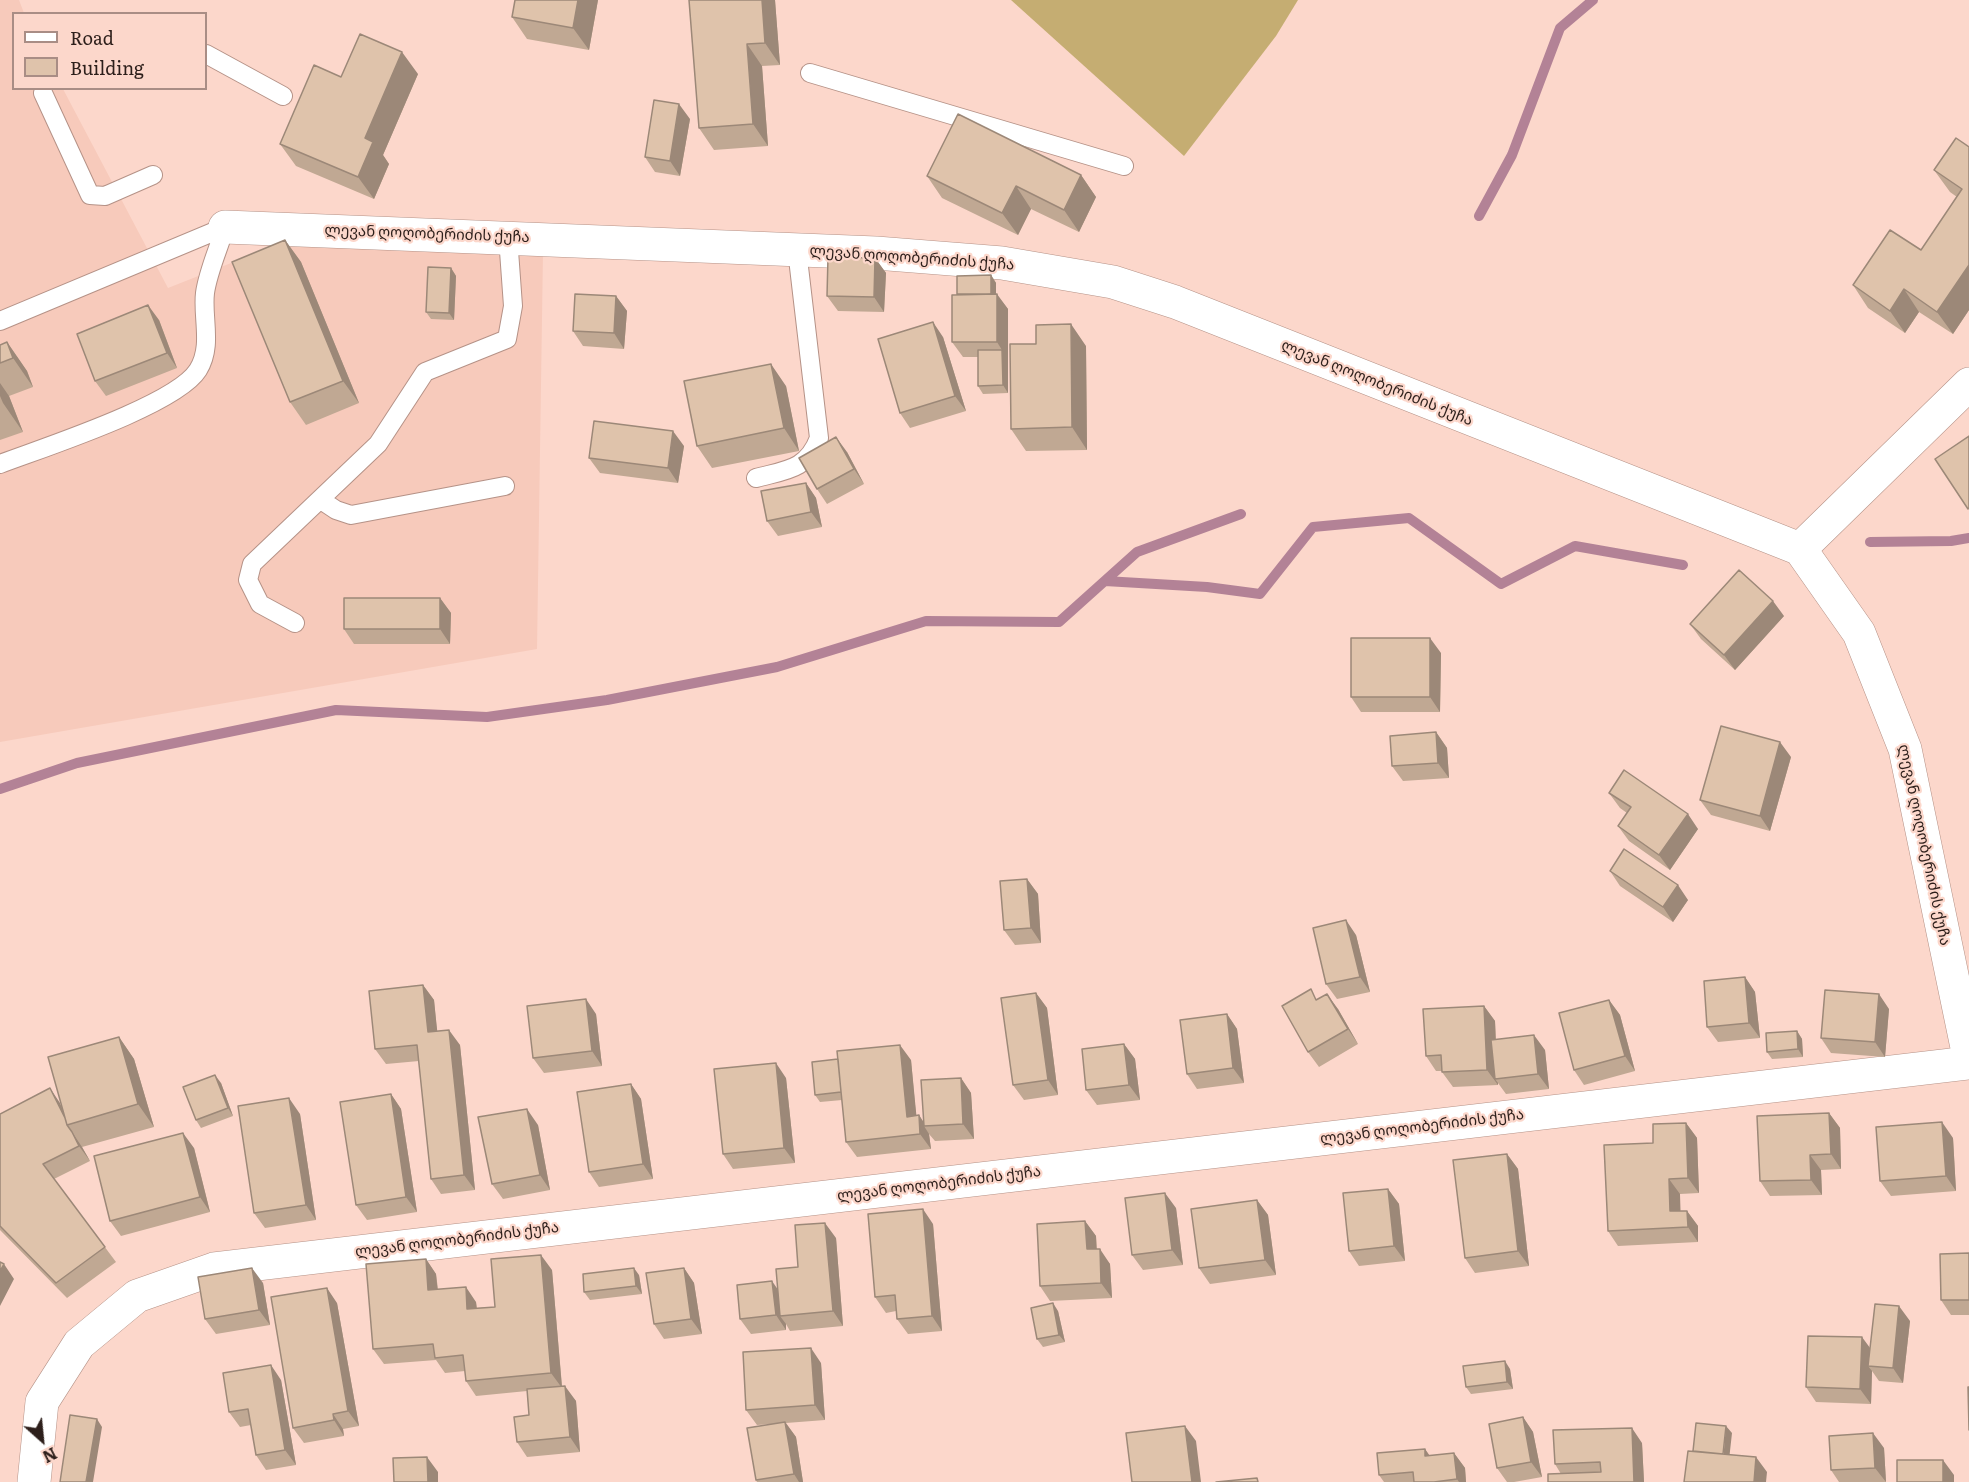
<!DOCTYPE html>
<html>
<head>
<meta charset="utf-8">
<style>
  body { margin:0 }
  #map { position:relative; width:1969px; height:1482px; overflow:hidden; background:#fcd7cb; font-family:Literata,serif }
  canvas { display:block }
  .legend { position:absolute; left:12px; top:12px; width:195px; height:78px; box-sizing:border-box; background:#fcd7cb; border:2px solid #a98d85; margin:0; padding:8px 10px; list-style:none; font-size:18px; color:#2d1f1b }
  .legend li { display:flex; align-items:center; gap:12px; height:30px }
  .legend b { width:30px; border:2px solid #a98d85 }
  .north { position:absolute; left:12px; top:1410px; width:60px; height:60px; -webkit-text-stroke:4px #fcd7cb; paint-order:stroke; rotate:153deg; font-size:16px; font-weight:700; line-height:24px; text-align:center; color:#2d1f1b }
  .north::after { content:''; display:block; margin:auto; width:21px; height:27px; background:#2d1f1b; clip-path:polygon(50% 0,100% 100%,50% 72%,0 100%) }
</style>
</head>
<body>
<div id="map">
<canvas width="1969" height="1482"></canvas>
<ul class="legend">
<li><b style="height:8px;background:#fff"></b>Road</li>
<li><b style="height:16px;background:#dfc3ab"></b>Building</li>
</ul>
<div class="north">N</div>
</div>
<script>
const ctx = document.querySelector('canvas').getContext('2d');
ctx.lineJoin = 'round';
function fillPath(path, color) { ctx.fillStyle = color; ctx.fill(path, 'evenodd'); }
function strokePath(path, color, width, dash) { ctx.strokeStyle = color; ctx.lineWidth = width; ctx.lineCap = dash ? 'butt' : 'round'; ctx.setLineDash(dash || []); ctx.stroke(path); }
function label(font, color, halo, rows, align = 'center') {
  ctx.font = font + ' Literata,"Noto Sans Georgian",serif'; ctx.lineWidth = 4.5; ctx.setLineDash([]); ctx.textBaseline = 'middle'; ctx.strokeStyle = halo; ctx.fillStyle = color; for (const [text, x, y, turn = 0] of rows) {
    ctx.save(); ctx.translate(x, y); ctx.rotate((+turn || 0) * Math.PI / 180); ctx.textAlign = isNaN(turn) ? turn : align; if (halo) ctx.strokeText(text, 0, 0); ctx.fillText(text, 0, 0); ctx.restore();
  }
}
fillPath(new Path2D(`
  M0 0H19L24 13 14 14V88L63 89 168 288 274 246 543 252 537 649 0 742Z`), '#f7cabb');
fillPath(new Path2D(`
  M1011 0H1298L1276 36 1184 156Z`), '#c5ad72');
strokePath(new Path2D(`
  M1479 216 1512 155 1560 28 1593 0
  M1870 542 1951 541 1969 538
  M1105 581 1207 587 1260 594 1313 527 1409 518 1501 584 1575 546 1683 565
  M0 789 77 763 336 710 487 717 607 700 777 667 926 621 1059 622 1137 552 1241 514`), '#b38296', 10);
const lane = new Path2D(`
  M206 54 283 96
  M810 73 1124 166
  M43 93 90 195 105 196 153 175
  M0 321 225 227
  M0 464C42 448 176 405 198 370 213 346 202 318 205 293 208 271 219 248 225 227
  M756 478C786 470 807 470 819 438L797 250
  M321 500 336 510 351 515 505 486
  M295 623 260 604 248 580 252 564 378 444 425 372 507 339 513 306 508 237`);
const street = new Path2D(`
  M225 227 876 253 1002 263 1113 282 1175 302 1800 549 1859 633 1905 749 1969 1057
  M1800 549 1969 384
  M34 1482 42 1402 79 1344 137 1296 214 1269 1969 1063`);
strokePath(lane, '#b59287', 20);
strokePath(street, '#b59287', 34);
strokePath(lane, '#fff', 18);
strokePath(street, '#fff', 33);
fillPath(new Path2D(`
  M598 0 589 50 527 39 512 17Z
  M689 0H775L780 65 762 66 768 146 714 150 699 128Z
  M418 74 383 155 389 164 374 199 296 166 280 144 341 77Z
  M690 119 680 176 655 172 645 157Z
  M1969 147V310L1953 334 1919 312 1905 333 1868 308 1853 285 1921 250 1957 197 1950 192 1934 170Z
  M1081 175 1096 197 1079 232 1031 209 1018 235 942 198 927 176Z
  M285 240 301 262 359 403 306 425 290 402Z
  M875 258 886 273 884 312 838 311 827 296Z
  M451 268 456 276 454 320 431 319 426 312Z
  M991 275 996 283V294L1008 309V393L983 394 978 386V357H963L952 342 957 294Z
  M616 296 627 311 624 349 583 346 573 331Z
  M159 320 177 368 106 396 95 381Z
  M943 337 966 411 910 428 900 413Z
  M7 342 27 371 33 387 9 396 23 432 0 440V345Z
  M1086 346 1087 450 1026 451 1011 429Z
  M786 386 799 451 712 468 697 446Z
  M684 446 678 483 600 473 589 458Z
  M847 452 864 484 827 504 817 489Z
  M806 483 816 498 822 527 778 536 767 521Z
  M440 598 451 613 450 644H354L344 629Z
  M1784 616 1735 670 1701 639 1690 624Z
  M1441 653 1440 712H1361L1351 697Z
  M1436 732 1447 748 1449 778 1403 781 1392 766Z
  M1791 757 1770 831 1711 815 1700 800Z
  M1609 793 1698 829 1670 870 1629 841 1618 826 1627 813 1620 808Z
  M1610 871 1688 900 1673 922 1620 886Z
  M1027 879 1038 894 1041 943 1015 945 1004 930Z
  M1356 935 1370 992 1337 999 1326 984Z
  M1745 977 1755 992 1760 1038 1718 1042 1707 1027Z
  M423 985 434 1000 437 1032 460 1045 475 1190 441 1194 431 1179 419 1061 386 1064 375 1049Z
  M1036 993 1047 1008 1058 1095 1024 1100 1013 1085Z
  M1317 999 1338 1009 1358 1044 1319 1067 1308 1052Z
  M1609 1000 1620 1015 1635 1071 1584 1085 1574 1070Z
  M1484 1006 1495 1021 1496 1039 1545 1050 1549 1089 1506 1094 1498 1083V1085L1453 1087 1442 1072V1071H1436L1426 1056Z
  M1889 1009 1885 1057 1831 1053 1821 1038Z
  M596 1014 602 1066 544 1073 533 1058Z
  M1227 1014 1237 1029 1244 1083 1197 1089 1187 1074Z
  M1797 1031 1802 1039 1803 1057 1772 1059 1767 1052Z
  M119 1037 134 1059 154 1127 82 1147 90 1161 54 1179 116 1262 67 1298 0 1230V1114L61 1105Z
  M1124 1044 1135 1059 1140 1100 1097 1105 1086 1090Z
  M911 1060 916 1115H919L924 1123 961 1078 971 1093 974 1139 935 1141 929 1134 931 1149 857 1157 846 1142 842 1100 820 1102 815 1095Z
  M786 1078 795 1163 733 1169 723 1154Z
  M221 1083 233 1116 201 1128 196 1120Z
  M631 1084 641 1099 653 1179 599 1187 589 1172Z
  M391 1094 401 1109 417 1212 367 1220 356 1205Z
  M1829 1113 1840 1128 1841 1169 1821 1170 1822 1195 1770 1196 1760 1181Z
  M300 1114 316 1220 265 1228 254 1213Z
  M1686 1123 1697 1138 1699 1193 1680 1194V1211H1687L1698 1226V1242L1618 1246 1608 1231 1653 1143Z
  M538 1125 550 1190 503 1199 492 1184Z
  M1953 1138 1956 1191 1891 1196 1880 1181Z
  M194 1148 210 1212 121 1236 110 1221Z
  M1507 1154 1518 1169 1529 1266 1475 1273 1465 1258Z
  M1388 1189 1399 1204 1405 1261 1359 1266 1349 1251Z
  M1257 1200 1268 1215 1276 1275 1210 1284 1199 1268Z
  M1176 1208 1183 1265 1143 1270 1132 1255Z
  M1085 1221 1096 1236 1097 1249 1110 1264 1112 1298 1050 1301 1040 1286Z
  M933 1224 942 1331 908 1334 897 1319 896 1311 886 1313 875 1297Z
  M836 1238 843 1326 790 1331 786 1324V1330L751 1334 740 1319 777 1289 798 1267Z
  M1969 1253V1315H1951L1941 1300Z
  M426 1259 436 1274 438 1289 476 1302 477 1308 495 1307 552 1270 562 1386 576 1401 580 1452 527 1457 517 1442 529 1415 527 1391 476 1396 466 1381 465 1371 445 1373 436 1360 384 1364 373 1349Z
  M684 1268 694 1283 702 1334 664 1339 654 1324Z
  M639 1275 642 1294 590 1300 584 1292Z
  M263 1283 270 1325 216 1334 205 1319Z
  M337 1303 359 1426 343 1429 344 1436 304 1443 293 1428Z
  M1058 1311 1065 1342 1043 1347 1037 1339Z
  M1910 1321 1903 1383 1879 1381 1872 1371 1871 1404 1816 1402 1806 1387 1870 1349Z
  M821 1363 825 1420 786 1423 796 1437 803 1482H757L756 1480 772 1424 757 1425 746 1410Z
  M1510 1369 1513 1389 1471 1394 1466 1387Z
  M281 1380 296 1465 266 1470 256 1455 251 1425 240 1427 229 1412Z
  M1523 1417 1533 1432 1542 1477 1514 1482H1507L1497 1468Z
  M1642 1443 1644 1482H1548L1561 1474 1555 1464Z
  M1884 1448 1886 1482H1839L1831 1470Z
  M1425 1449 1430 1456 1454 1453 1465 1468 1466 1482H1384L1379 1475Z`), '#c0a893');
fillPath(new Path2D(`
  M578 0H598L589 50 573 28Z
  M762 0H775L780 65 765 43Z
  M747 44 762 66 768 146 753 124Z
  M402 52 418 74 383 155 389 164 374 199 358 177 365 138Z
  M679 104 690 119 680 176 670 161Z
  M1081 175 1096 197 1079 232 1064 210Z
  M1016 186 1031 209 1018 235 1002 213Z
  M285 240 301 262 359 403 343 381Z
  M875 258 886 273 884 312 874 297Z
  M1969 265V310L1953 334 1937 312Z
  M451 268 456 276 454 320 449 313Z
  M991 275 996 283V309L991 302Z
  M1904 289 1919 312 1905 333 1890 311Z
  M997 294 1008 309V393L1003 385 1002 350 997 342Z
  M616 296 627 311 624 349 614 333Z
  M148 305 159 320 177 368 167 353Z
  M933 322 943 337 966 411 955 396Z
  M1071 324 1086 346 1087 450 1072 427Z
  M7 342 27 371 33 387 13 358Z
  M771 364 786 386 799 451 784 428Z
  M0 383 9 396 23 432 3 403 0 396Z
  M673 431 684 446 678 483 668 468Z
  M836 437 847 452 864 484 854 469Z
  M806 483 816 498 822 527 811 512Z
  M440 598 451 613 450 644 440 629Z
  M1773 601 1784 616 1735 670 1724 655Z
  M1430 638 1441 653 1440 712 1430 697Z
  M1436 732 1447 748 1449 778 1438 763Z
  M1780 742 1791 757 1770 831 1760 816Z
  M1688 814 1698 829 1670 870 1659 855Z
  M1027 879 1038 894 1041 943 1031 928Z
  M1678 885 1688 900 1673 922 1663 907Z
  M1346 920 1356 935 1370 992 1360 977Z
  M1745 977 1755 992 1760 1038 1749 1023Z
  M423 985 434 1000 439 1048 428 1032Z
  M1036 993 1047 1008 1058 1095 1048 1080Z
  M1327 994 1338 1009 1358 1044 1348 1029Z
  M1879 994 1889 1009 1885 1057 1875 1042Z
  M586 999 596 1014 602 1066 592 1051Z
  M1609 1000 1620 1015 1635 1071 1625 1056Z
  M1484 1006 1495 1021 1497 1079H1495L1498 1083V1085L1487 1070Z
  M1227 1014 1237 1029 1244 1083 1233 1068Z
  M449 1030 460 1045 475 1190 464 1175Z
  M1797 1031 1802 1039 1803 1057 1798 1049Z
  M1534 1035 1545 1050 1549 1089 1538 1074Z
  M119 1037 134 1059 154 1127 138 1104Z
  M1124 1044 1135 1059 1140 1100 1129 1085Z
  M900 1045 911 1060 918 1132 907 1117Z
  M776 1063 786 1078 795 1163 784 1148Z
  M215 1075 221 1083 233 1116 228 1108Z
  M961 1078 971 1093 974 1139 963 1124Z
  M631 1084 641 1099 653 1179 643 1164Z
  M50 1088 60 1103 68 1124Z
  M391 1094 401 1109 417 1212 406 1197Z
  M289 1098 300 1114 316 1220 306 1205Z
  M527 1109 538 1125 550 1190 540 1175Z
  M1829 1113 1840 1128 1841 1169 1831 1154Z
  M919 1115 926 1126H924L929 1134 931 1149 920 1134Z
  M1942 1122 1953 1138 1956 1191 1946 1176Z
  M1686 1123 1697 1138 1699 1193 1688 1178Z
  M72 1132 82 1147 90 1161 79 1146Z
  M183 1133 194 1148 210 1212 200 1197Z
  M1507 1154 1518 1169 1529 1266 1518 1251Z
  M1810 1155 1821 1170 1822 1195 1811 1180Z
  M1669 1179 1680 1194 1681 1227 1670 1211Z
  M1388 1189 1399 1204 1405 1261 1394 1246Z
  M1165 1193 1176 1208 1183 1265 1172 1250Z
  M1257 1200 1268 1215 1276 1275 1265 1260Z
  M923 1209 933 1224 942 1331 932 1316Z
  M1687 1211 1698 1226V1242L1688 1227Z
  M1085 1221 1096 1236 1097 1264 1087 1249Z
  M825 1223 836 1238 843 1326 833 1311Z
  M1100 1249 1110 1264 1112 1298 1101 1283Z
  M541 1255 552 1270 562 1388 551 1373Z
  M426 1259 436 1274 439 1305 428 1290Z
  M4 1264 14 1279 0 1306V1271Z
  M252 1268 263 1283 270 1325 259 1310Z
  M634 1268 639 1275 642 1294 636 1286Z
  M684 1268 694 1283 702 1334 691 1319Z
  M772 1281 783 1297 780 1316 786 1324V1330L776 1315Z
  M466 1287 476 1302 478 1324 467 1309Z
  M327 1288 337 1303 359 1426 348 1411Z
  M1053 1303 1058 1311 1065 1342 1059 1335Z
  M1899 1306 1910 1321 1903 1383 1893 1368Z
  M1862 1337 1873 1352 1868 1366 1872 1371 1871 1404 1860 1389Z
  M811 1348 821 1363 825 1420 815 1405Z
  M1505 1361 1510 1369 1513 1389 1507 1382Z
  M271 1365 281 1380 296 1465 285 1450Z
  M565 1386 576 1401 580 1452 570 1437Z
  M333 1414 343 1429 344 1436 334 1420Z
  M1523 1417 1533 1432 1542 1477 1531 1462Z
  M97 1419 102 1427 93 1482H86Z
  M785 1422 796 1437 803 1482H799L794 1474Z
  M1185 1426 1196 1441 1201 1482H1192Z
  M1726 1426 1732 1433 1728 1469 1723 1461Z
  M1632 1428 1642 1443 1644 1482H1634Z
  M1873 1433 1884 1448 1886 1482 1875 1468Z
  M1425 1449 1435 1464 1425 1456Z
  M1454 1453 1465 1468 1466 1482H1459L1457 1479Z
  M427 1457 438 1472V1482H428Z
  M1756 1457 1767 1472 1766 1482H1754Z
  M1943 1460 1954 1475V1482H1943Z`), '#9c8878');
const building = new Path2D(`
  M515 0H578L573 28 512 17Z
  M689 0H762L765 43 747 44 753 124 699 128Z
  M360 34 402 52 365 138 373 142 358 177 280 144 314 65 341 77Z
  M654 100 679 104 670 161 645 157Z
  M958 114 1081 175 1064 210 1016 186 1002 213 927 176Z
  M1956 138 1969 147V265L1937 312 1904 289 1890 311 1853 285 1890 230 1921 250 1962 189 1934 170Z
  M285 240 343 381 290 402 232 262Z
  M828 257 875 258 874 297 827 296Z
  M428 267 451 268 449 313 426 312Z
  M991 275V294H957V276Z
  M575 294 616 296 614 333 573 331Z
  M997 294V342H952V295Z
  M148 305 167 353 95 381 77 334Z
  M933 322 955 396 900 413 878 339Z
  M1071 324 1072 427 1011 429 1010 344H1036V325Z
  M7 342 13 358 0 363V345Z
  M978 350H1002L1003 385 978 386Z
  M771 364 784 428 697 446 684 381Z
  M594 421 673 431 668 468 589 458Z
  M1969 436V508L1968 509 1935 459Z
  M836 437 854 469 817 489 799 458Z
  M806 483 811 512 767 521 761 491Z
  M1739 570 1773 601 1724 655 1690 624Z
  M344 598H440V629H344Z
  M1351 638H1430V697H1351Z
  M1721 726 1780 742 1760 816 1700 800Z
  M1436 732 1438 763 1392 766 1390 736Z
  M1624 770 1688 814 1659 855 1618 826 1631 807 1609 793Z
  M1624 849 1678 885 1663 907 1610 871Z
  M1027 879 1031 928 1004 930 1000 881Z
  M1346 920 1360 977 1326 984 1313 928Z
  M1745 977 1749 1023 1707 1027 1704 981Z
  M423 985 428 1032 449 1030 464 1175 431 1179 417 1045 375 1049 369 991Z
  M1311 989 1316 1000 1327 994 1348 1029 1308 1052 1282 1006Z
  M1825 990 1879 994 1875 1042 1821 1038Z
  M1036 993 1048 1080 1013 1085 1001 998Z
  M586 999 592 1051 533 1058 527 1006Z
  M1609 1000 1625 1056 1574 1070 1559 1013Z
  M1484 1006 1487 1070 1442 1072 1441 1055 1426 1056 1423 1009Z
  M1227 1014 1233 1068 1187 1074 1180 1020Z
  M1797 1031 1798 1049 1767 1052 1766 1033Z
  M1534 1035 1538 1074 1495 1079 1491 1040Z
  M119 1037 138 1104 67 1125 48 1057Z
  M1124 1044 1129 1085 1086 1090 1082 1049Z
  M900 1045 907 1117 919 1115 920 1134 846 1142 837 1051Z
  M838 1059 841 1092 815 1095 812 1062Z
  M776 1063 784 1148 723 1154 714 1069Z
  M215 1075 228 1108 196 1120 183 1087Z
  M961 1078 963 1124 924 1126 921 1080Z
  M631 1084 643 1164 589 1172 577 1092Z
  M50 1088 65 1118 67 1125 72 1132 79 1146 43 1164 105 1247 56 1283 0 1226V1114Z
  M391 1094 406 1197 356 1205 340 1102Z
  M289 1098 306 1205 254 1213 238 1106Z
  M527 1109 540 1175 492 1184 478 1117Z
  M1829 1113 1831 1154 1810 1155 1811 1180 1760 1181 1757 1116Z
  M1942 1122 1946 1176 1880 1181 1876 1127Z
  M1686 1123 1688 1178 1669 1179 1670 1211H1687L1688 1227 1608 1231 1604 1145 1653 1143V1124Z
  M183 1133 200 1197 110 1221 94 1156Z
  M1507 1154 1518 1251 1465 1258 1453 1160Z
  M1388 1189 1394 1246 1349 1251 1343 1193Z
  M1165 1193 1172 1250 1132 1255 1125 1198Z
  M1257 1200 1265 1260 1199 1268 1191 1209Z
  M923 1209 932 1316 897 1319 895 1295 875 1297 868 1214Z
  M1085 1221 1087 1249H1100L1101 1283 1040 1286 1037 1224Z
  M825 1223 833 1311 780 1316 776 1269 798 1267 795 1225Z
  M1969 1253V1300H1941L1940 1254Z
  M541 1255 551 1373 466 1381 463 1355 435 1358 433 1344 373 1349 366 1264 426 1259 428 1290 466 1287 467 1309 495 1307 491 1259Z
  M0 1262 4 1264 0 1271Z
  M252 1268 259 1310 205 1319 198 1277Z
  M634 1268 636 1286 584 1292 583 1274Z
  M684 1268 691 1319 654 1324 646 1273Z
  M772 1281 776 1315 740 1319 737 1285Z
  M327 1288 348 1411 333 1414 334 1420 293 1428 271 1297Z
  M1053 1303 1059 1335 1037 1339 1031 1308Z
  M1875 1304 1899 1306 1893 1368 1868 1366Z
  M1808 1336 1862 1337 1860 1389 1806 1387Z
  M811 1348 815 1405 746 1410 743 1352Z
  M1505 1361 1507 1382 1466 1387 1463 1366Z
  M271 1365 285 1450 256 1455 248 1409 229 1412 223 1373Z
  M565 1386 570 1437 517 1442 514 1417 529 1415 527 1389Z
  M1968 1387H1969V1430Z
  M70 1415 97 1419 86 1482H60Z
  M1523 1417 1531 1462 1497 1468 1489 1424Z
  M785 1422 794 1474 756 1480 747 1428Z
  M1696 1423 1726 1426 1723 1454 1693 1451Z
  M1185 1426 1192 1482H1132L1126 1433Z
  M1632 1428 1634 1482H1548V1474L1601 1472 1600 1462 1555 1464 1553 1430Z
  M1873 1433 1875 1468 1831 1470 1829 1436Z
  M1425 1449V1456L1454 1453 1457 1479 1434 1482H1414L1413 1472 1379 1475 1377 1453Z
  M1688 1451 1756 1457 1754 1482H1684Z
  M427 1457 428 1482H394L393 1458Z
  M1897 1460H1943V1482H1897Z
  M1257 1478 1258 1482H1216Z`);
fillPath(building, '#dfc3ab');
strokePath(building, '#9c8878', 1.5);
label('15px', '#2d1f1b', '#fcd7cb', [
  ["ლევან ღოღობერიძის ქუჩა",427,234,2],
  ["ლევან ღოღობერიძის ქუჩა",912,258,4],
  ["ლევან ღოღობერიძის ქუჩა",1377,383,22],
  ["ლევან ღოღობერიძის ქუჩა",1924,845,78],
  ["ლევან ღოღობერიძის ქუჩა",1422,1127,-7],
  ["ლევან ღოღობერიძის ქუჩა",939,1184,-7],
  ["ლევან ღოღობერიძის ქუჩა",457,1240,-7]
]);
</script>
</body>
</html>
